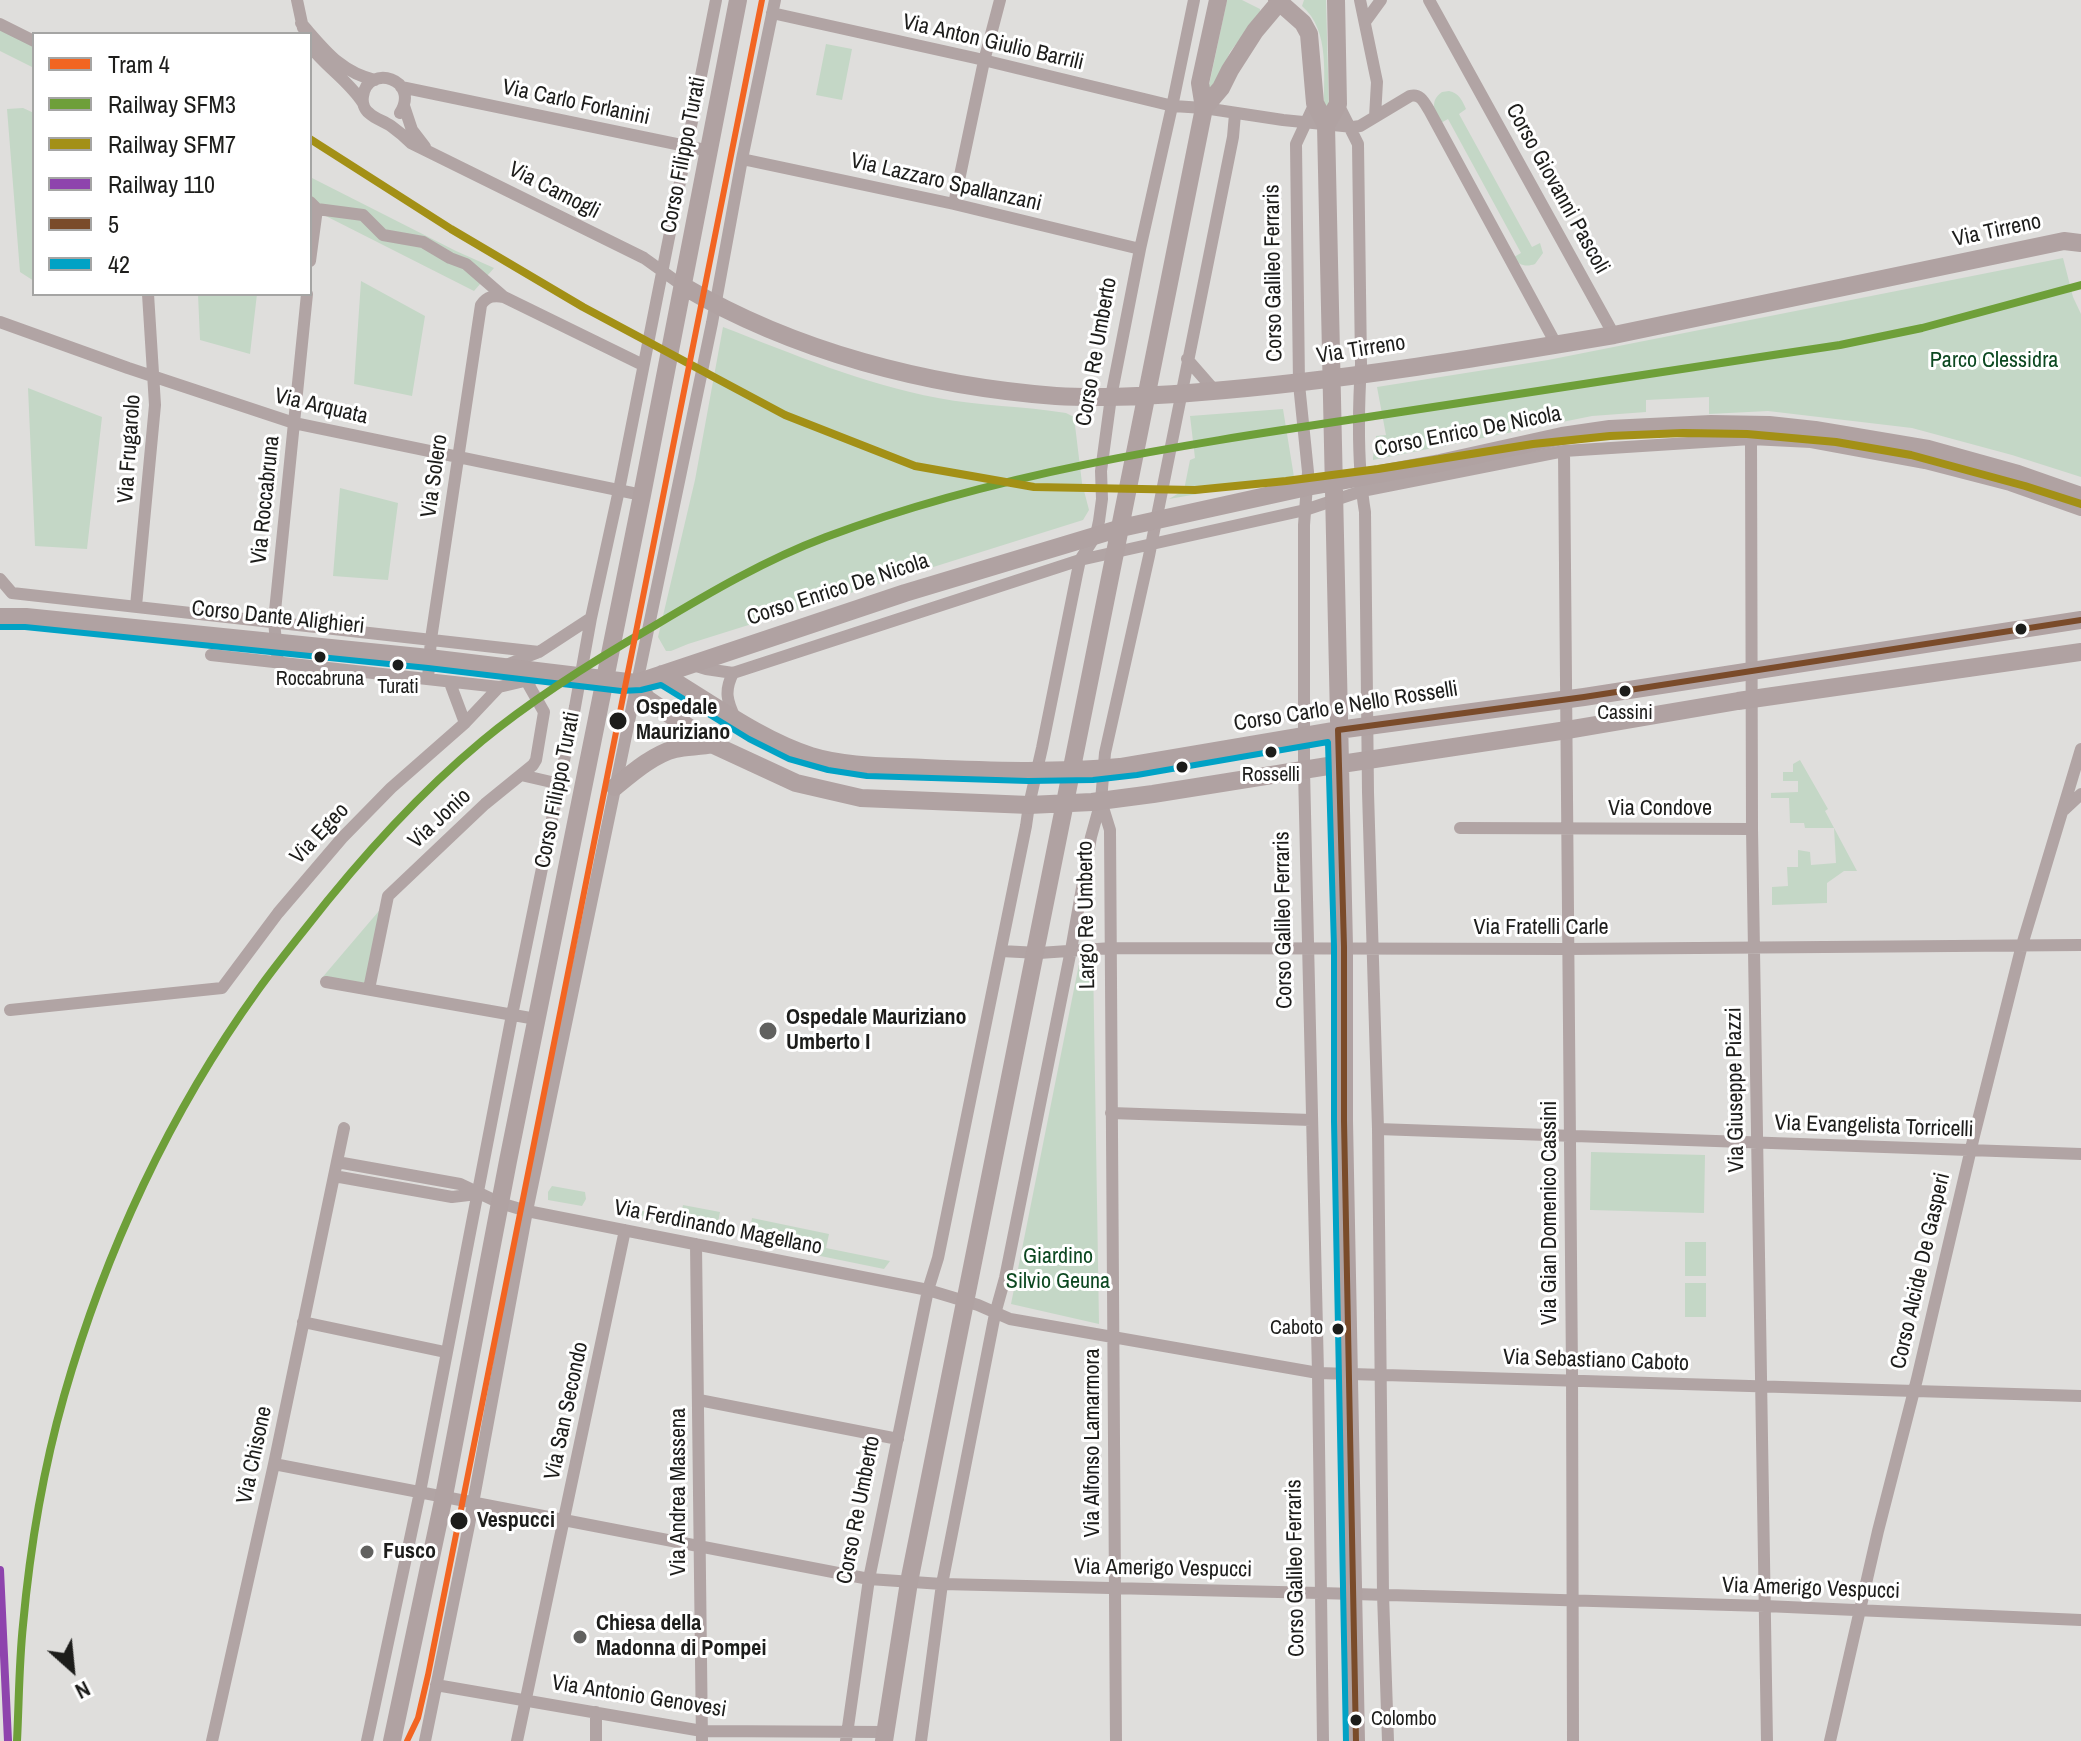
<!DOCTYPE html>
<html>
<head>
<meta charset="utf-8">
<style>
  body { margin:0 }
  #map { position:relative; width:2081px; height:1741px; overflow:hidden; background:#dfdedc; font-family:"Archivo Narrow",sans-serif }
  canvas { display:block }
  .legend { position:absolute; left:32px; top:32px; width:280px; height:264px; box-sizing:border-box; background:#fff; border:2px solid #a5a5a4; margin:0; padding:10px 14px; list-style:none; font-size:24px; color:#1d1d1b }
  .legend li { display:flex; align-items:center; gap:16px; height:40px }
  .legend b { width:40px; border:2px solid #a5a5a4 }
  .north { position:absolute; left:32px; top:1629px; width:80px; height:80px; -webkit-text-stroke:6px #fff; paint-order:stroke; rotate:153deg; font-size:22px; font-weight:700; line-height:32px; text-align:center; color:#1d1d1b }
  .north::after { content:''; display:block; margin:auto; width:28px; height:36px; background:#1d1d1b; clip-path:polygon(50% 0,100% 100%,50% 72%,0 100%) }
</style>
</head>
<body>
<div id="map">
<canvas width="2081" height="1741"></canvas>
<ul class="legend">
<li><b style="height:10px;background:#f26522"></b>Tram 4</li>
<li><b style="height:10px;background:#6e9f39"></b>Railway SFM3</li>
<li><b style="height:10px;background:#a39016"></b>Railway SFM7</li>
<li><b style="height:10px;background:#8e44ad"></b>Railway 110</li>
<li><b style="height:10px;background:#7a4b2a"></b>5</li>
<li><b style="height:10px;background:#01a2c5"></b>42</li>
</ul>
<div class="north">N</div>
</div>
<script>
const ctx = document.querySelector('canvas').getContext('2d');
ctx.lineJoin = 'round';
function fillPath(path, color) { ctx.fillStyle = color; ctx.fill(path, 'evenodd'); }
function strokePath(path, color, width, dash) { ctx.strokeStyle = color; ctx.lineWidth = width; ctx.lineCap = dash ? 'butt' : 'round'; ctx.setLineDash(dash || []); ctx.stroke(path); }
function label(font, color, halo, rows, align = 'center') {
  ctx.font = font + ' "Archivo Narrow",sans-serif'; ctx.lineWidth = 6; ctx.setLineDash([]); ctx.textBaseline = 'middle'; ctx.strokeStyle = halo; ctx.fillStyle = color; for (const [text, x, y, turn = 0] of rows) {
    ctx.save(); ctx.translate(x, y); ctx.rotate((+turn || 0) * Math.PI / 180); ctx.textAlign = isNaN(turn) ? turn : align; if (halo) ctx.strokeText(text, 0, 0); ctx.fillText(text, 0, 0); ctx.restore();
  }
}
fillPath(new Path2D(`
  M1227 0H1242L1260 9V13L1230 52 1219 77 1208 90Z
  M1304 0H1326L1329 111H1324C1323 77 1331 31 1302 6Z
  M0 19 34 36V68L0 51Z
  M826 44 852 49 842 100 816 95Z
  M1449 91C1459 93 1462 100 1466 109L1459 114 1532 247 1540 243 1543 253 1535 264C1527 267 1518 266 1514 257L1521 253 1448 119 1439 124C1435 111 1429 101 1442 92Z
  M23 108 34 113V281L20 272 7 109Z
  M310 177 456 251 494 268 474 291 310 208Z
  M2063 258 2073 297 2081 314V477L2012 455 1912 428 1768 411 1709 414V397L1646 400V412L1592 416 1373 460C1373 452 1376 445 1376 436L1386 435 1377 387 1548 360Z
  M361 281 425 316 412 396 354 384Z
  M198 294H257L250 354 200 340Z
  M723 327C793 354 863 384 938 398 980 406 1023 406 1066 413L1074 417 1082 483 1089 510 1083 520 688 644 671 651H666L658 637 695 480Z
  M28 388 102 417 87 549 35 546Z
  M1283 409 1294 477 1169 499 1184 490 1190 460 1195 458 1190 416Z
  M340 488 398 503 388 580 333 576Z
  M1800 760 1828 809 1825 811 1857 871H1844L1827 883V903L1772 905V887L1788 886 1787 867H1798V850L1810 852 1811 865 1836 863 1834 828H1805L1804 823H1790L1789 798H1771V793L1798 792V781H1783V772H1793V764Z
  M384 905 367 986 321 979Z
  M1093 958 1099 1324 1011 1304 1080 959Z
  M1591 1152 1705 1155 1704 1213 1590 1210Z
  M552 1186 585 1192 586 1199 582 1206 548 1200V1192Z
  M683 1205 720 1212 716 1233 620 1214 617 1210 621 1206 680 1219Z
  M752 1218 829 1234 826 1248 890 1261 884 1269 752 1242 749 1236Z
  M1685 1242H1706V1276H1685Z
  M1685 1283H1706V1317H1685Z`), '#c4d7c6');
strokePath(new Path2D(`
  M297 0 303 28
  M1360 0 1377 82 1375 117
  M1429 0 1614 335
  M772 13 975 58 1173 106 1204 108 1283 120 1353 127 1360 126 1410 96C1420 93 1424 102 1429 110L1556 344
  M1365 22 1381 0
  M301 23C324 49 340 72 375 80
  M0 24 34 41
  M310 46C326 67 349 81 363 103
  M401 87 710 151
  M1315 103 1296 144 1299 384 1308 472 1304 525V770L1318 1373 1323 1741
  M1338 104 1358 144 1361 364C1358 413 1357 464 1365 512L1368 792 1378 1129 1383 1594 1388 1741
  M404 106 412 130 425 147
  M400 113C421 79 368 63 363 96 362 102 364 109 369 113 375 119 384 121 391 126 398 131 405 137 411 143L644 258 683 286
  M742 159 954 204 1140 249
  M310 202 317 209 363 215 383 235 423 242 450 258 466 264 504 297 643 365
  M954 204 984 61 1000 0
  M310 261 317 209
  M0 322 128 368 294 423 642 495
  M1187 359 1215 391
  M1751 439 1752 829 1767 1741
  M1564 451 1572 1371 1573 1741
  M0 579 12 593 539 652
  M136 606 155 405 148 294
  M211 655 499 687 533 679
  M278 663 274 621 307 294
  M506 665 539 652 591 618
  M693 665 706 669 733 673 1080 560 1305 510 1362 491 1564 451 1751 439 1811 442 1925 463 2010 485 2081 510
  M733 673C724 691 727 701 735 718
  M428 679 431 639 481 305C487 296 494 295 504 297
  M450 683 465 723
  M521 775 560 784
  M1101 801 1110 830 1116 1741
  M2064 810 2081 794
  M1460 828 1752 829
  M1001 951 1039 953 1112 948 1568 949 2081 945
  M326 982 536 1019
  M369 989 388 896 485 804 533 765 536 760 544 712 527 682
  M10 1010 222 988 278 913 342 838 391 788 465 723 499 687
  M1111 1113 1311 1120
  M1378 1129 2081 1154
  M337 1162 460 1184 500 1203 527 1211 928 1290 978 1305 1010 1319 1318 1373 2081 1396
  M334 1176 452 1197 477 1194
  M696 1244 702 1741
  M303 1322 445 1352
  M699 1400 898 1439
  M274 1464 869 1579 942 1584 1320 1593 1765 1606 2081 1620
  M436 1685 702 1731 884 1732
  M212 1741 274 1464 344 1128
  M367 1741 420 1492 512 1015 575 707 591 618 619 490 716 0
  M425 1741 469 1525 527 1211 712 323 742 159 775 0
  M517 1741 625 1230
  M596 1741V1712
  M846 1741 869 1579 928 1290 938 1258 1026 826 1029 805 1042 748 1077 574 1080 560 1096 535 1099 521 1102 499 1101 471 1111 397 1140 249 1173 102 1194 0
  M921 1741 942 1584 995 1314 1005 1278 1071 950 1091 837 1101 801 1105 753 1149 556 1233 137 1235 114
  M1830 1741 1878 1531 1917 1379 1974 1136 2022 945 2081 749`), '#b1a4a4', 12);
strokePath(new Path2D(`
  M1277 0 1303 23 1309 34 1315 103 1326 125 1344 947V1121L1356 1741
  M1204 108 1221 88 1230 70 1255 31 1281 0
  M1326 125 1338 104 1336 0
  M683 286C795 352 927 386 1056 396 1105 399 1153 396 1201 392 1340 381 1477 358 1614 335L2064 241 2081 243
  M0 617H26L429 658 636 683 905 593 1121 528 1307 487 1440 463 1562 436 1610 429 1711 424 1769 425 1815 430 1928 449 2018 474 2081 496
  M662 674C708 701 760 740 811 756 847 767 888 766 925 768 990 771 1055 773 1120 767L1338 730 1584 697 2081 620
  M636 683 647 699 716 746 796 783 861 798 1029 805 1092 802 1153 794 1328 766 1567 730 1738 701 2081 652
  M615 787C632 773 654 754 675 749 687 746 700 747 713 744
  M392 1741 444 1496 508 1161 642 495 738 0
  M884 1741 909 1582 1204 108 1200 83 1218 0`), '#b0a2a2', 18);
strokePath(new Path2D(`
  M1338 730 1344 947V1121L1356 1741
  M1338 730 1584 697 2081 620`), '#7a4b2a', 6);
strokePath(new Path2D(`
  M0 627H25L428 668 621 691 641 690 661 685 749 739 789 759 828 770 867 776 1028 781 1093 780 1137 775 1328 742 1334 947V1121L1346 1741`), '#01a2c5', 6);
strokePath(new Path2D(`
  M17 1741C19 1702 19 1663 23 1625 30 1548 43 1470 64 1396 105 1252 170 1112 258 990 273 969 289 949 305 929 358 861 416 796 482 741 535 697 595 660 654 626 709 593 765 560 826 537 996 473 1176 446 1355 419 1516 394 1678 369 1840 345L1922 328 2081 285`), '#6e9f39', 8);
strokePath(new Path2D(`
  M310 139 451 229 583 307 785 415 915 466 1034 487 1195 490 1286 481 1378 469 1533 444 1610 436 1683 433 1747 434 1836 442 1911 455 2025 486 2081 504`), '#a39016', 8);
strokePath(new Path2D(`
  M0 1570 8 1741`), '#8e44ad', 8);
strokePath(new Path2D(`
  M407 1741 418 1718 428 1675 762 0`), '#f26522', 6);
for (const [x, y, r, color] of [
  [2021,629,7,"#1d1d1b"],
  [320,657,7,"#1d1d1b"],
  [398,665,7,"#1d1d1b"],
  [1625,691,7,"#1d1d1b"],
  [618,721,10,"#1d1d1b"],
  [1271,752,7,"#1d1d1b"],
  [1182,767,7,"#1d1d1b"],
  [768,1031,10,"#61615f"],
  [1338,1329,7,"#1d1d1b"],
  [459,1521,10,"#1d1d1b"],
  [367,1552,8,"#61615f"],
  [580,1637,8,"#61615f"],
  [1356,1720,7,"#1d1d1b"]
]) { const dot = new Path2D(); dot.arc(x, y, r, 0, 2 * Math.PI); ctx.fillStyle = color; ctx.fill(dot); strokePath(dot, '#fff', 3); }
label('20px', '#1d1d1b', '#fff', [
  ["Roccabruna",320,680],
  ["Turati",398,688],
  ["Cassini",1625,714],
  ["Rosselli",1271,776],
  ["Caboto",1323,1329,"right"],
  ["Colombo",1371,1720,"left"]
]);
label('22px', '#1d1d1b', '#fff', [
  ["Via Anton Giulio Barrili",993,43,13],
  ["Via Carlo Forlanini",576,103,12],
  ["Corso Filippo Turati",684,155,-79],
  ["Via Lazzaro Spallanzani",946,183,13],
  ["Corso Giovanni Pascoli",1557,189,61],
  ["Via Camogli",554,191,27],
  ["Via Tirreno",1997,231,-12],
  ["Corso Galileo Ferraris",1274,273,-91],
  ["Via Tirreno",1361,350,-9],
  ["Corso Re Umberto",1097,352,-80],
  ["Via Arquata",321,407,13],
  ["Corso Enrico De Nicola",1468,432,-11],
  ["Via Frugarolo",130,449,-86],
  ["Via Solero",435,476,-82],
  ["Via Roccabruna",266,500,-84],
  ["Corso Enrico De Nicola",838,590,-18],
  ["Corso Dante Alighieri",278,618,6],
  ["Corso Carlo e Nello Rosselli",1346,707,-9],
  ["Corso Filippo Turati",558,790,-79],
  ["Via Condove",1660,809],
  ["Via Jonio",440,819,-43],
  ["Via Egeo",320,834,-47],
  ["Largo Re Umberto",1087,915,-91],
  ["Corso Galileo Ferraris",1284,920,-91],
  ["Via Fratelli Carle",1541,928],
  ["Via Giuseppe Piazzi",1736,1090,-91],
  ["Via Evangelista Torricelli",1874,1127,2],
  ["Via Gian Domenico Cassini",1550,1213,-90],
  ["Via Ferdinando Magellano",718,1228,11],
  ["Corso Alcide De Gasperi",1921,1271,-77],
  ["Via Sebastiano Caboto",1596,1361,2],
  ["Via San Secondo",567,1411,-78],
  ["Via Alfonso Lamarmora",1093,1443,-90],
  ["Via Chisone",255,1455,-78],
  ["Via Andrea Massena",679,1492,-90],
  ["Corso Re Umberto",859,1510,-79],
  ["Corso Galileo Ferraris",1296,1568,-91],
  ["Via Amerigo Vespucci",1163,1569,1],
  ["Via Amerigo Vespucci",1811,1589,2],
  ["Via Antonio Genovesi",639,1697,9]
]);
label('22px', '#0c4821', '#fff', [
  ["Parco Clessidra",1994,361],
  ["Giardino",1058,1257],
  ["Silvio Geuna",1058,1282]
]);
label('bold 22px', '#1d1d1b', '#fff', [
  ["Ospedale",636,708],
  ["Mauriziano",636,733],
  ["Vespucci",477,1521]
], 'left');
label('bold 22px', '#1d1d1b', '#fff', [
  ["Ospedale Mauriziano",786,1018],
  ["Umberto I",786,1043],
  ["Fusco",383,1552],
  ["Chiesa della",596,1624],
  ["Madonna di Pompei",596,1649]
], 'left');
</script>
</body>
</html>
